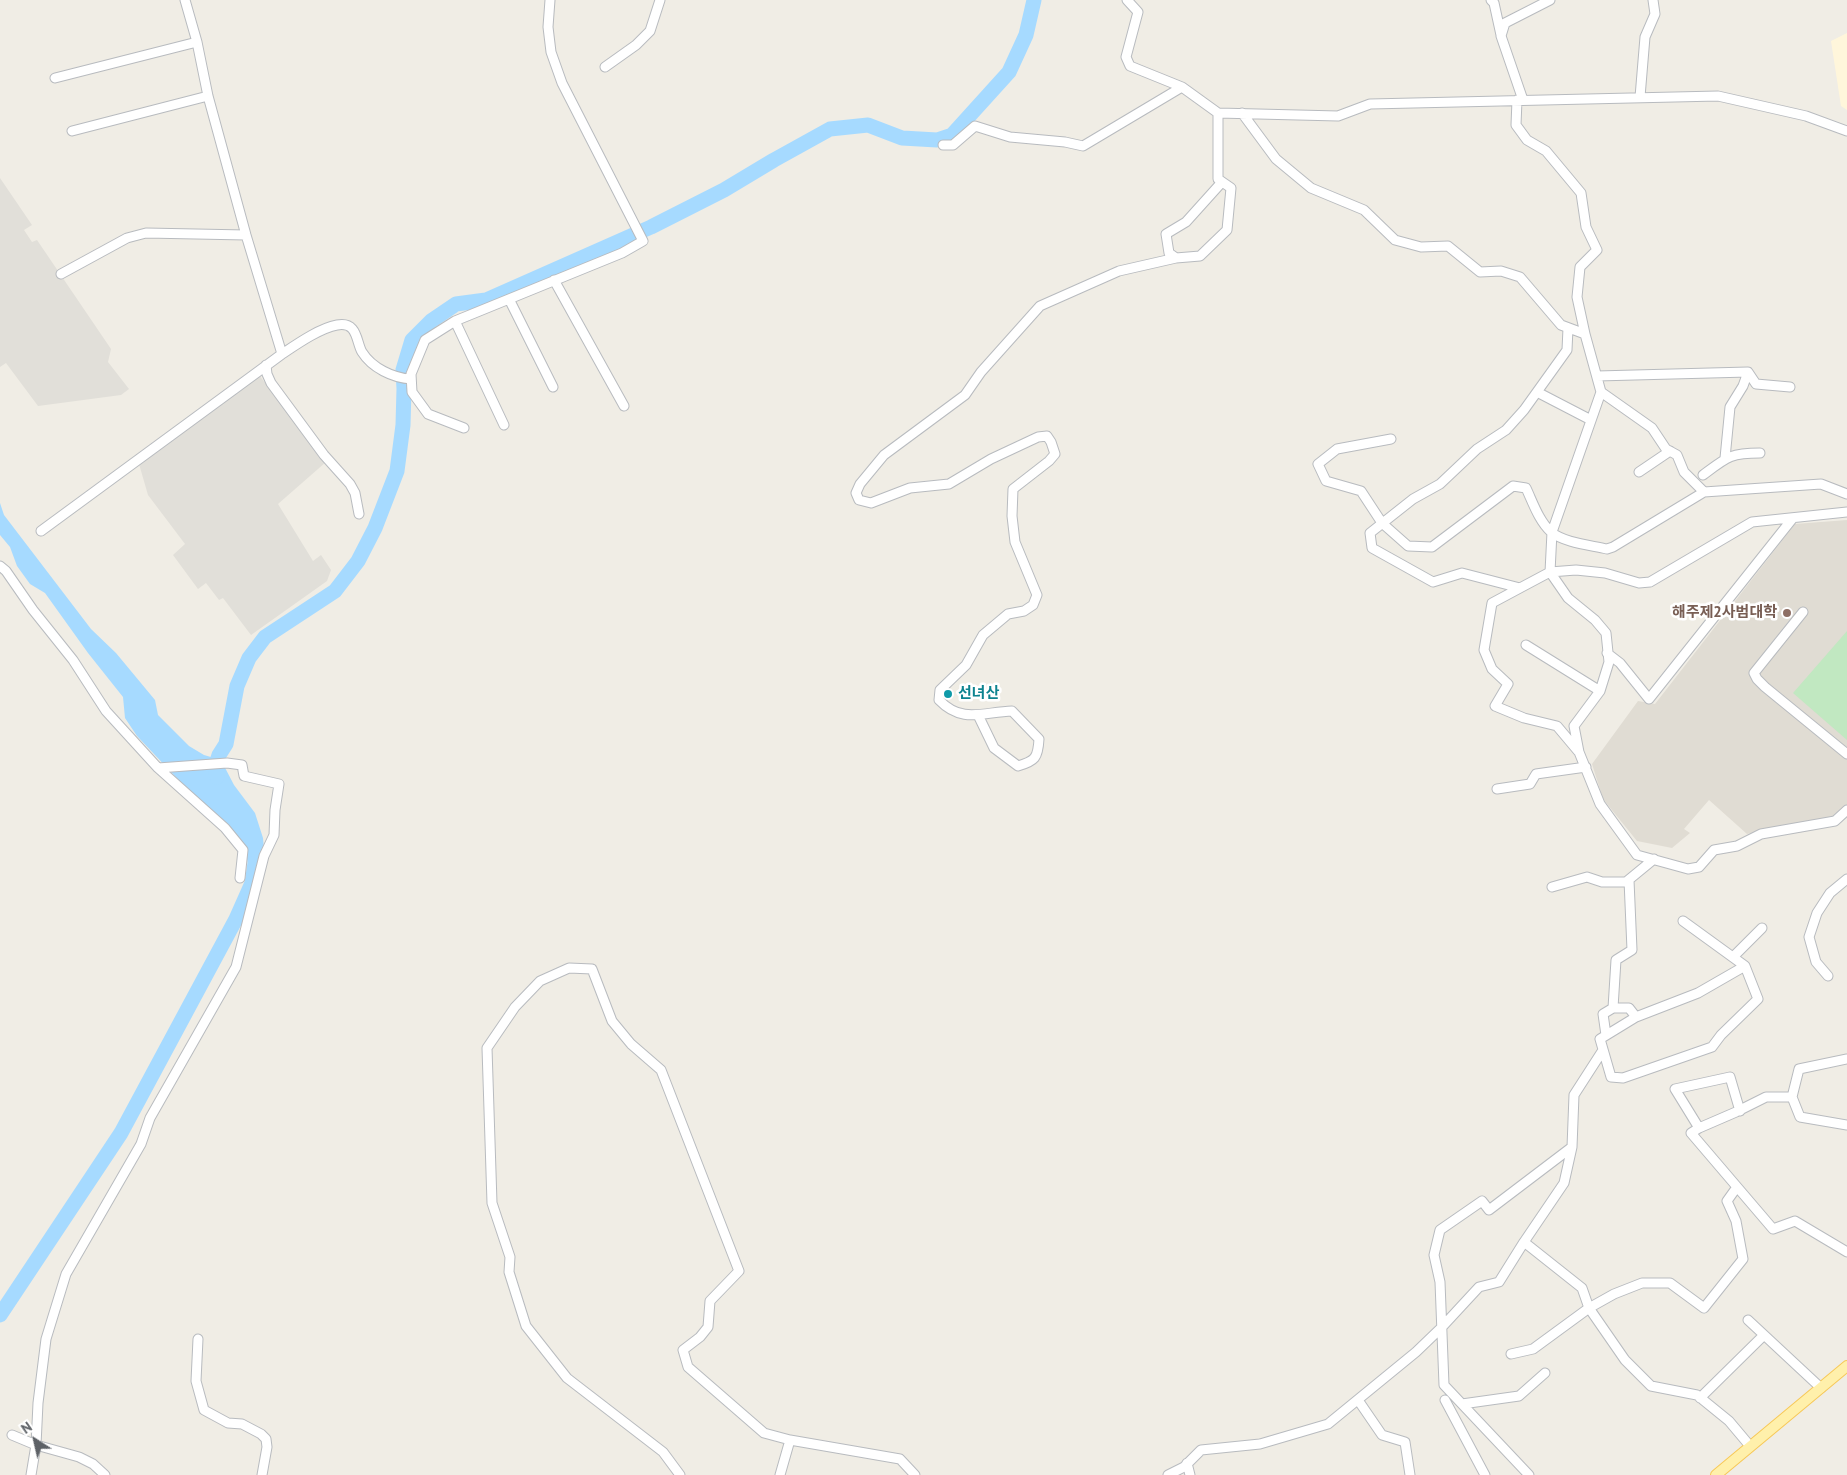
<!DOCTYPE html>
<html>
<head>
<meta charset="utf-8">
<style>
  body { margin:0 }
  #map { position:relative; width:1847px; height:1475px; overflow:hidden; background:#f0ede5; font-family:"PT Sans",sans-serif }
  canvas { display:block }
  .north { position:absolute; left:10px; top:1415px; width:50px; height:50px; -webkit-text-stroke:4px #fff; paint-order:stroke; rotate:325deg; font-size:14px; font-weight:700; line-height:20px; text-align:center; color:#5d6166 }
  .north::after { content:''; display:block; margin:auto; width:18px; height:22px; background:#5d6166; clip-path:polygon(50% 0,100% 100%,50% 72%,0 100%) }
</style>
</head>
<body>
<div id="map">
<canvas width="1847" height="1475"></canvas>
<div class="north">N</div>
</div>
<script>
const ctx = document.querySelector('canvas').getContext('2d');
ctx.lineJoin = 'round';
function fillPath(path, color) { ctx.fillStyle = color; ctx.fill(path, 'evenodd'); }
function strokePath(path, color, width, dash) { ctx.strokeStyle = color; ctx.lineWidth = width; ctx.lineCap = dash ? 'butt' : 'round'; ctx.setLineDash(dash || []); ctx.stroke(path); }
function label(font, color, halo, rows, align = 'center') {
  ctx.font = font + ' "PT Sans","Noto Sans KR",sans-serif'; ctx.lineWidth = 5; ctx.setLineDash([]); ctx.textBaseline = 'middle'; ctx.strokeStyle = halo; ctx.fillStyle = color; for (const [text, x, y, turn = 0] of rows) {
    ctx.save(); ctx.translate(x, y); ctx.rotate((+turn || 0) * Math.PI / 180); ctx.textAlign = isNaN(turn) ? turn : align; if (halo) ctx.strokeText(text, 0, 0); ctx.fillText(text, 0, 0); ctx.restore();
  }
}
fillPath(new Path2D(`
  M1847 33V110L1841 106 1831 41Z`), '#fff6db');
fillPath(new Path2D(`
  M0 178 32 225 24 230 32 242 37 240 111 349 108 362 129 389 121 395 38 406 6 363 0 367Z
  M259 375 326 462 278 504 313 561 321 555 331 570 327 581 251 635 223 598 219 600 206 583 198 589 173 555 185 544 148 495 139 464Z`), '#e1dfd9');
fillPath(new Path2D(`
  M1847 520V806L1831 818 1776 827 1747 834 1709 800 1684 829 1690 833 1672 848 1637 841 1603 799 1592 764 1638 701 1655 704 1795 524Z`), '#e0dcd3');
fillPath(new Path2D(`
  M1847 631V740L1793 693Z`), '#c1e8c1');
fillPath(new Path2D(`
  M0 503 4 515 91 629 116 653 155 700 158 715 189 746 204 755 221 760 234 785 255 813 263 838 264 849 252 883 244 845 228 824 187 789 137 736 125 718 123 697 88 653 45 593 30 584 17 566 10 547 0 535Z`), '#a6daff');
strokePath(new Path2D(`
  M217 777 215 767 219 755 226 744 237 686 249 658 265 637 335 591 358 561 375 528 397 471 403 425 404 389 403 370 412 340 431 321 456 304 486 300 651 227 724 190 774 160 830 129 868 125 902 138 937 140 952 135 1009 72 1026 35 1034 0
  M0 1315 121 1133 236 919 252 883 255 863`), '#a6daff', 15);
const minor = new Path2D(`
  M185 0 197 42 208 96 246 235 282 354
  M1127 0 1138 12 1126 57 1130 66 1182 87 1218 113 1338 116 1370 104 1718 96 1806 116 1847 131
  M1491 0 1494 3 1501 35
  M605 67 636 45 650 31 660 0
  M55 78 197 42
  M1640 97 1645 37 1655 14 1653 0
  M1517 100 1516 125 1527 140 1546 151 1581 193 1586 227 1597 250 1580 267 1577 297 1585 334
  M1523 100 1501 36 1505 23 1550 0
  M1218 113V179L1231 188 1227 230 1200 256 1176 258 1169 253 1166 234 1186 222 1222 182
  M1242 113 1276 159 1311 188 1364 210 1395 240 1421 247 1448 246 1480 272 1501 271 1520 277 1561 325 1585 334 1601 392 1552 532 1550 572 1568 598 1595 620 1606 633 1609 662 1600 691 1574 726 1579 752 1600 804 1637 855 1688 869 1699 867 1714 850 1737 846 1761 834 1835 821 1847 810
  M72 131 208 96
  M943 145H953L975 126 1010 137 1065 142 1083 146 1182 87
  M61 274 127 238 146 233 246 235
  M554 280 624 406
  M509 299 553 387
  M455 321 504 425
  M1568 328 1567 350 1524 410 1506 430 1477 449 1440 484 1413 499 1370 533 1372 548 1433 582 1462 573 1520 588 1550 572 1576 570 1605 573 1639 583 1650 582 1752 522 1847 512
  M266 365 267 374 271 383 324 455 350 484 355 493 359 514
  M1597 376 1748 372 1756 384 1790 387
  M1537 392 1591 420
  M1601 392 1652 428 1666 449 1677 455 1684 472 1704 492
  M464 428 428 414 412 392 411 374 425 340 455 321 622 253 643 241 562 83 551 52 548 27 550 0
  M1391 439 1337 449 1318 464 1326 481 1361 491 1382 523 1408 546 1432 547 1513 486 1526 488C1533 503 1539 521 1551 532 1565 543 1590 545 1607 549L1613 547 1704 492 1821 484 1847 494
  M1725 458 1730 407 1743 386 1748 372
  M1639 472 1670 451
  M1703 475C1727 457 1730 453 1760 453
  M41 531 282 354C297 344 320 328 337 325 358 321 356 342 362 352 372 368 393 378 411 379
  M0 566 6 571 33 610 73 660 106 711 158 768
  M1520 588 1492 603 1484 650 1492 669 1508 684 1495 706 1524 718 1557 726 1578 751
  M1803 612 1754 673 1757 679 1765 687 1847 754
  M1526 645 1600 691
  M1607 653 1620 663 1649 699 1793 518
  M978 715 994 748 1018 766C1035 761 1038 758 1039 739L1012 711C983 712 962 724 939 700L940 690 966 665 983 635 1008 614 1024 611 1033 605 1037 595 1015 542 1012 516 1013 489 1049 461 1055 454 1051 442 1047 436 1038 437 991 459 949 484 910 488 871 503 859 500 856 493 860 484 884 455 965 395 981 372 1040 306 1119 271 1176 258
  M1497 789 1530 784 1536 774 1586 767
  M1629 880 1632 950 1616 960 1613 1008H1629L1636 1017 1698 993 1745 966 1683 921
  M1552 887 1587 877 1602 882H1626L1654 859
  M1733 957 1762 928
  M1828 976 1816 962 1809 937 1817 913 1830 893 1847 879
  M1636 1017 1600 1039 1611 1077 1623 1078 1712 1047 1721 1035 1758 999 1745 966
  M1606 1035 1603 1014 1613 1008
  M1792 1097 1799 1069 1847 1059
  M1847 1125 1800 1117 1792 1097H1766L1736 1112 1699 1128 1691 1133 1773 1229 1795 1221 1847 1252
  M1699 1128 1675 1089 1730 1077 1740 1111
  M1524 1242 1564 1183 1572 1147 1574 1095 1603 1050
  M1748 1320 1821 1388
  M198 1339 196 1381 204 1410 228 1423 242 1424 261 1434 266 1439 267 1447 262 1475
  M1511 1354 1533 1349 1589 1308 1614 1294 1642 1283H1670L1704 1308 1743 1259 1736 1221 1727 1201 1737 1187
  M1700 1398 1764 1335
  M1358 1400 1382 1435 1405 1442 1410 1475
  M1445 1400 1485 1475
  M1462 1404 1519 1396 1545 1373
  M12 1435 36 1445 79 1457 93 1464 105 1475
  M1187 1463 1190 1475
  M31 1475 36 1445 38 1403 46 1339 66 1274 141 1144 150 1118 236 967 264 856 274 835 275 810 279 784 244 776 242 765 227 763 158 768 225 828 243 850 240 878
  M680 1475 663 1452 567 1378 526 1326 509 1272 510 1257 492 1203 487 1048 515 1007 540 981 569 968 592 969 612 1021 631 1044 661 1070 739 1271 710 1301 708 1327 700 1337 683 1350 688 1367 764 1433 790 1440 900 1459 915 1475
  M780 1475 790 1440
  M1168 1475 1184 1467 1201 1450 1260 1444 1328 1424 1416 1352 1442 1327 1479 1287 1499 1282 1524 1242 1582 1288 1589 1308 1625 1360 1651 1386 1697 1395 1729 1421 1750 1446
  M1529 1475 1444 1385 1440 1282 1434 1255 1440 1230 1482 1201 1489 1210 1572 1147`);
const major = new Path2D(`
  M1716 1475 1847 1366`);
strokePath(minor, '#b8bbbf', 11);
strokePath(major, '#f7c857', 12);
strokePath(minor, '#fff', 9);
strokePath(major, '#fff0ab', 10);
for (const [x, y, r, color] of [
  [1787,613,5,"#8d6e63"],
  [948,694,5,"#0f9aa8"]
]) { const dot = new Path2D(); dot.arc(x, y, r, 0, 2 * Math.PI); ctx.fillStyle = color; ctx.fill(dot); strokePath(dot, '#fff', 2); }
label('bold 15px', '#785e54', '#fff', [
  ["해주제2사범대학",1777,613]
], 'right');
label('bold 15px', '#0d838f', '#fff', [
  ["선녀산",958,694]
], 'left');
</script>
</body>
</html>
